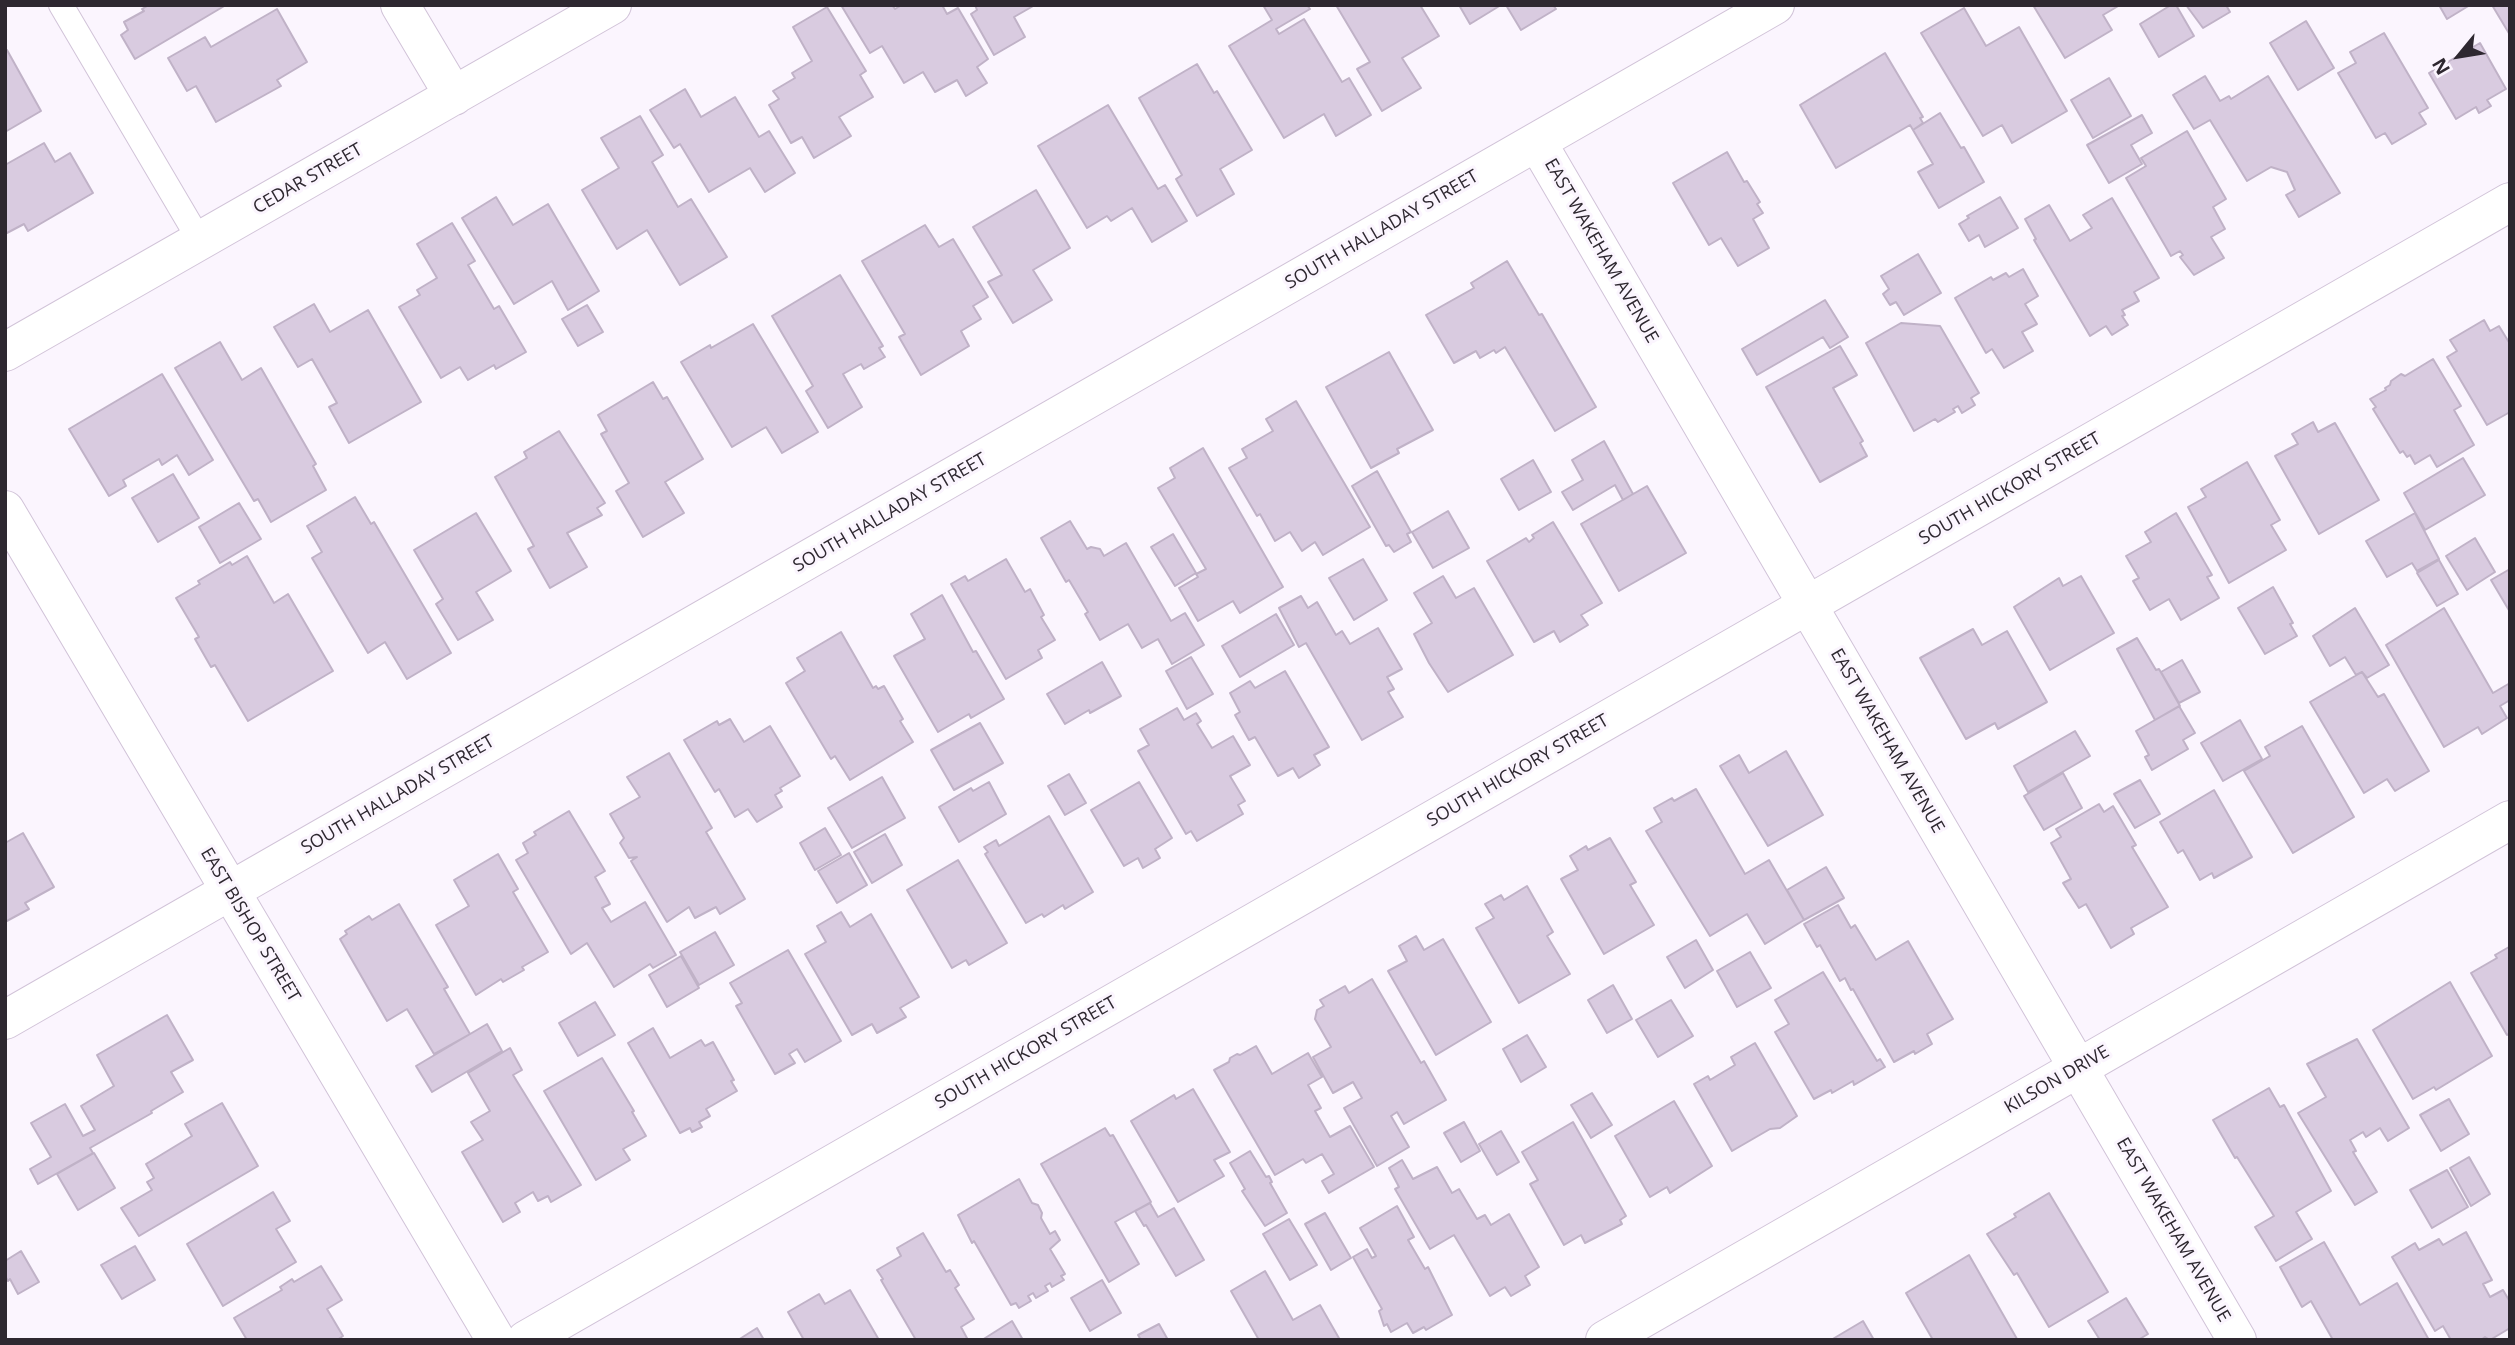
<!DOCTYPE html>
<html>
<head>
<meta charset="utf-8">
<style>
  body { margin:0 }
  #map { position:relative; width:2515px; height:1345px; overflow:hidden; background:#fbf5fe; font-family:"Open Sans",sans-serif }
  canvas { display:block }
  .frame { position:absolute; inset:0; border:7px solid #2e2830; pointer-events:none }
  .north { position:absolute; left:2424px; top:21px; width:70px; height:70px; -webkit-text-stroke:5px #fbf5fe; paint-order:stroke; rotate:240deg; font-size:19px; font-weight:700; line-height:28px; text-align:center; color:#2e2830 }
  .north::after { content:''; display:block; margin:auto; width:24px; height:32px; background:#2e2830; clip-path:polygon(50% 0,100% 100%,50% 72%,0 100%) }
</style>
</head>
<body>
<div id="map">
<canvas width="2515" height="1345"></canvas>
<div class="frame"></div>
<div class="north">N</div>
</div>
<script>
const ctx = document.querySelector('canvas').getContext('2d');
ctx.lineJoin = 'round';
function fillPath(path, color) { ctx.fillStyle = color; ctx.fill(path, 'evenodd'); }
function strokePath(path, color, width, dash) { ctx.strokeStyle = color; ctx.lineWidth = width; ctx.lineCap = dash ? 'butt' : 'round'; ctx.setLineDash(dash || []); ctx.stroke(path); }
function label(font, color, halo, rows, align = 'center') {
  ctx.font = font + ' "Open Sans",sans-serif'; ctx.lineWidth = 6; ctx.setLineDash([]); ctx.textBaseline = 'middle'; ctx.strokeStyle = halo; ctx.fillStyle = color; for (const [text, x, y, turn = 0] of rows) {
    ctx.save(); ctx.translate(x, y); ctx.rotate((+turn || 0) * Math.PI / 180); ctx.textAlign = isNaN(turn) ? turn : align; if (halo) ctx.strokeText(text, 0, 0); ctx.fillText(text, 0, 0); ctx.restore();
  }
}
const building = new Path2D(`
  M149 5H226L135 59 121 35 128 30 124 22 144 11 142 9Z
  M841 5H892L895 9 902 5H942L947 14 958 8 988 59 977 67 987 83 966 96 957 80 935 92 923 72 904 83 882 46 870 53Z
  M975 5H1035L1014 17 1025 37 994 55 971 14 977 10Z
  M1263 5H1307L1310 9 1276 29 1279 34 1304 19 1342 82 1349 78 1371 115 1336 136 1324 114 1284 138 1229 46 1272 20Z
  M1336 5H1420L1439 36 1402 58 1421 88 1382 111 1357 69 1370 62Z
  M1459 5H1501L1470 24Z
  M1506 5H1553L1556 9 1521 30Z
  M2033 5H2120L2103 15 2112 30 2065 58Z
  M2171 5H2176L2194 36 2159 57 2140 24Z
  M2186 5H2226L2230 12 2203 28Z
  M2439 5H2470L2447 19Z
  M2492 5H2510V35Z
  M827 7 866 71 860 75 873 97 839 117 851 136 814 158 802 137 791 143 769 105 779 99 773 91 795 78 792 73 812 61 793 27Z
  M1964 8 1986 46 2019 27 2067 111 2012 143 2002 125 1983 136 1921 33Z
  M277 9 307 62 277 80 281 86 216 122 196 86 187 91 168 58 205 37 211 47Z
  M2306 21 2334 68 2298 90 2270 43Z
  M2384 33 2428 108 2419 113 2426 124 2392 144 2385 133 2376 138 2338 73 2356 63 2350 52Z
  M2480 43 2506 89 2487 100 2491 106 2479 113 2476 107 2456 119 2429 73Z
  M7 50 41 111 5 132V51Z
  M1885 53 1923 117 1920 118 1923 123 1913 130 1910 125 1836 168 1800 105Z
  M1197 64 1214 93 1217 91 1252 150 1220 169 1234 194 1197 216 1176 179 1182 175 1139 98Z
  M2205 76 2220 101 2229 96 2231 99 2268 76 2340 193 2299 217 2286 195 2295 190 2287 172 2271 167 2247 181 2210 120 2194 129 2173 95Z
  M2109 78 2131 116 2093 138 2071 100Z
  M685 89 701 117 735 97 759 137 769 131 795 173 765 192 750 168 709 192 680 144 674 148 650 110Z
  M1108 105 1158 189 1165 185 1187 221 1152 242 1132 208 1111 221 1107 216 1087 228 1038 146Z
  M1940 113 1961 148 1964 147 1984 182 1939 208 1918 172 1933 164 1913 130Z
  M2142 115 2152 133 2131 145 2142 164 2109 183 2087 145Z
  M640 116 663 155 652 162 678 207 691 199 727 257 680 285 647 230 617 249 582 190 619 168 601 138Z
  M2187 131 2226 199 2213 207 2225 229 2211 237 2224 258 2194 275 2180 257 2183 255 2180 251 2171 256 2126 178 2146 166 2141 158Z
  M44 143 55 162 70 153 93 193 28 231 24 224 5 234V165Z
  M1727 152 1744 182 1747 181 1760 202 1757 204 1763 213 1753 219 1769 248 1738 266 1721 238 1709 245 1673 183Z
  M1036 190 1070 248 1033 270 1052 300 1013 323 988 282 1002 275 973 227Z
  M496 197 513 225 548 204 599 291 568 310 552 281 514 304 462 218Z
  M2000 197 2018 228 1985 247 1979 235 1969 241 1959 224 1969 218 1967 216Z
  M2112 198 2159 278 2134 292 2139 301 2122 310 2125 315 2122 316 2128 325 2112 335 2106 326 2090 336 2034 240 2036 239 2025 219 2049 205 2070 241 2092 228 2083 215Z
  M452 223 475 261 468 265 494 309 499 306 526 352 496 369 494 365 468 380 460 367 441 378 399 307 420 295 417 290 437 278 417 244Z
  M925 225 939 247 953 239 988 297 973 306 981 319 961 331 969 346 921 375 899 337 905 334 862 261Z
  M1918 254 1941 293 1904 315 1896 302 1890 305 1883 294 1889 289 1881 276Z
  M1507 261 1539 315 1542 314 1596 407 1555 431 1505 347 1496 353 1494 350 1480 358 1476 351 1454 363 1426 315 1474 288 1471 283Z
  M2023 269 2038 296 2025 304 2037 324 2022 332 2033 351 2004 368 1992 349 1986 353 1955 298 1991 277 1993 280 2006 273 2009 277Z
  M840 275 883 346 879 348 885 357 864 369 861 364 843 374 862 407 828 428 806 391 813 386 772 316Z
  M1825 300 1848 337 1830 348 1823 337 1757 375 1742 349Z
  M314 304 330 332 368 310 421 402 349 443 329 407 337 403 312 359 298 367 274 327Z
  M587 305 603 332 578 346 562 319Z
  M2484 320 2490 331 2499 326 2510 344V412L2487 425 2447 357 2457 351 2450 340Z
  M1901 323 1940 326 1979 393 1971 398 1975 405 1962 413 1958 406 1953 409 1955 412 1938 422 1935 419 1914 431 1866 343Z
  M753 324 818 432 782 453 766 427 732 447 681 362 710 345 711 348Z
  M220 342 242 380 261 368 316 464 313 466 326 490 271 522 258 499 254 501 175 368Z
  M1840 346 1857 375 1833 388 1863 441 1860 443 1867 456 1820 482 1766 387Z
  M1389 352 1433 430 1397 449 1399 453 1371 468 1326 387Z
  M2433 359 2461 406 2454 410 2474 445 2437 467 2430 455 2415 464 2410 455 2407 457 2403 451 2400 453 2373 409 2376 407 2370 399 2386 390 2385 388 2390 385 2391 381 2401 374 2405 376Z
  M162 374 213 460 189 475 177 455 162 465 159 459 123 480 126 486 109 496 69 429Z
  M653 382 663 399 667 397 703 459 665 482 684 513 643 537 616 491 629 483 601 434 607 431 598 415Z
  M1296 401 1370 527 1323 555 1315 542 1302 551 1290 532 1275 541 1260 514 1257 516 1229 468 1247 458 1242 449 1273 431 1266 419Z
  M2313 422 2318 432 2335 423 2379 500 2319 534 2275 456 2298 444 2292 434Z
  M559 431 605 503 597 508 602 515 567 533 587 567 550 588 528 549 534 546 495 477 527 458 524 452Z
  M1604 441 1633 494 1623 500 1615 485 1573 510 1562 492 1583 480 1572 460Z
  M1203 448 1283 587 1240 613 1233 601 1198 621 1179 588 1198 577 1196 574 1206 569 1158 488 1175 478 1170 468Z
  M2463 458 2485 495 2425 530 2404 493Z
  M1533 460 1551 492 1519 510 1501 479Z
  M2247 462 2280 520 2271 525 2286 550 2229 583 2188 507 2206 497 2201 489Z
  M1377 471 1411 532 1407 534 1411 542 1394 552 1389 545 1386 546 1352 486Z
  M173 474 199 518 158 542 132 498Z
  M1647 486 1686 553 1619 591 1581 524Z
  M355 497 371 524 374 522 451 653 407 679 385 642 368 653 312 558 322 552 307 526Z
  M239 503 261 539 220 563 199 527Z
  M1448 511 1469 548 1433 568 1412 532Z
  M476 513 511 571 476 592 493 620 458 640 436 604 443 599 414 550Z
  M2176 513 2212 575 2207 577 2219 598 2181 620 2169 599 2150 610 2133 581 2139 578 2126 556 2151 542 2145 532Z
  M2415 513 2439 559 2417 571 2412 563 2387 577 2366 541Z
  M1070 521 1087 549 1091 547 1100 549 1104 556 1126 543 1171 621 1185 613 1204 645 1172 664 1158 639 1142 648 1128 624 1100 640 1085 614 1088 612 1069 580 1066 582 1041 538Z
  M1553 522 1602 603 1581 615 1588 625 1560 642 1554 631 1534 642 1487 561 1526 538 1529 542 1534 538 1532 535Z
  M1173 534 1196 573 1175 586 1151 547Z
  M2475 538 2495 572 2467 590 2446 556Z
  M247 556 274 603 288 594 333 671 248 721 215 665 211 667 195 639 199 637 176 598 200 584 198 581 230 562 232 565Z
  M1006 559 1025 592 1030 589 1044 615 1041 617 1055 640 1038 650 1042 658 1006 679 951 584 965 576 968 581Z
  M1363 559 1387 600 1354 620 1329 578Z
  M2439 560 2458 594 2437 606 2417 573Z
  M2510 569V612L2491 580Z
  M1443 576 1456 598 1474 588 1513 655 1448 692 1429 663 1414 634 1432 623 1414 593Z
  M2081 576 2114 633 2050 670 2014 607 2059 578 2063 586Z
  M2273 587 2293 623 2290 624 2297 636 2265 654 2238 608Z
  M942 595 973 652 976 651 1004 699 971 718 969 714 938 732 894 656 925 639 911 614Z
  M1301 596 1308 608 1317 602 1336 635 1342 631 1350 644 1378 628 1402 669 1387 677 1394 689 1388 692 1403 717 1362 740 1306 643 1299 647 1279 608Z
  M2355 608 2389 665 2367 678 2362 672 2356 675 2345 657 2330 666 2313 636Z
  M2444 608 2493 693 2510 683V700L2500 706 2507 718 2482 734 2478 727 2444 747 2386 645Z
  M1276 614 1294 645 1240 677 1222 646Z
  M1973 629 1982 645 2007 631 2047 702 1998 729 1995 723 1966 739 1920 658Z
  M841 632 873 688 876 686 878 689 884 686 903 719 900 721 913 742 850 780 835 756 831 759 786 683 805 671 797 658Z
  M2137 638 2156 670 2159 669 2180 706 2155 720 2117 649Z
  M1191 657 1213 694 1187 709 1166 671Z
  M2182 660 2200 692 2179 703 2161 672Z
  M1102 662 1121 696 1090 713 1089 710 1065 724 1047 694Z
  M1285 671 1329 747 1314 755 1320 765 1299 778 1293 768 1278 776 1255 737 1249 740 1235 715 1240 712 1230 693 1250 681 1255 688Z
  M2362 672 2378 697 2384 694 2429 771 2395 791 2387 779 2364 793 2310 702Z
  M2179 706 2195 733 2183 740 2188 749 2152 770 2145 757 2149 755 2136 731Z
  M1177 708 1184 720 1196 713 1201 721 1197 724 1212 748 1233 736 1250 765 1230 776 1245 801 1238 805 1243 814 1197 841 1191 831 1186 834 1138 751 1149 745 1140 729Z
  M730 719 744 742 770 726 800 776 780 788 782 791 775 795 782 807 757 822 748 809 735 817 719 789 715 792 684 740 717 721 719 725Z
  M2240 720 2262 759 2223 781 2201 743Z
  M980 723 1003 763 954 790 931 750Z
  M2302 726 2354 817 2293 853 2244 771 2270 756 2265 747Z
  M2075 731 2090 756 2028 792 2014 766Z
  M1786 751 1823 815 1768 846 1720 766 1739 755 1749 773Z
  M669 753 712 828 706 832 745 899 720 914 716 907 695 918 689 907 667 922 631 861 637 857 629 858 620 843 624 838 610 814 640 797 627 777Z
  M2063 773 2082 808 2044 830 2024 796Z
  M1069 774 1086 803 1065 815 1048 786Z
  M882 777 905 818 852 848 828 808Z
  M2140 780 2160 814 2135 828 2114 794Z
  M989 782 1006 814 959 842 939 807 971 788 973 791Z
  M1139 782 1172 838 1155 849 1160 858 1143 868 1138 858 1124 866 1091 810Z
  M1696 789 1745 874 1769 860 1804 920 1765 944 1747 914 1710 936 1646 831 1662 822 1654 808 1672 798 1674 801Z
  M2214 790 2252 857 2214 878 2212 873 2200 880 2183 850 2178 853 2160 822Z
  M2099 804 2104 812 2113 806 2136 845 2132 847 2168 907 2131 928 2134 934 2111 948 2086 904 2079 908 2063 883 2071 879 2051 843 2061 837 2056 829Z
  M569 811 605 871 595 877 610 904 602 908 611 922 645 902 676 955 653 968 650 964 614 987 587 943 571 954 516 860 528 853 523 843 536 835 534 832Z
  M1049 816 1093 892 1065 909 1063 905 1044 917 1042 914 1026 923 985 854 988 852 984 847 996 840 999 846Z
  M825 828 841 855 815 870 800 843Z
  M23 833 54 887 25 903 29 909 5 922V843Z
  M885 834 902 865 872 883 854 852Z
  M1610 838 1636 882 1630 885 1654 925 1604 954 1561 879 1578 870 1570 856 1586 846 1588 850Z
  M849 853 867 885 837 903 818 871Z
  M498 854 518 889 513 892 548 952 522 967 524 970 503 982 501 979 476 995 436 925 469 906 454 880Z
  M958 860 1007 943 969 965 966 960 952 968 907 890Z
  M1826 867 1844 898 1804 920 1787 890Z
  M1527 886 1553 932 1547 936 1570 974 1519 1003 1476 928 1494 918 1485 904 1501 895 1504 900Z
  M399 904 448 987 444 989 470 1034 434 1054 407 1009 387 1021 340 939 347 934 345 931 369 916 372 920Z
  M1838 905 1851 928 1855 925 1876 960 1908 941 1953 1019 1927 1034 1932 1044 1915 1054 1914 1051 1894 1062 1853 989 1851 990 1845 978 1840 981 1820 945 1817 947 1804 924Z
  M841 912 850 927 871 914 919 997 900 1008 906 1017 877 1033 872 1024 852 1035 805 954 826 942 817 926Z
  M715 932 734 965 699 985 680 952Z
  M1416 936 1424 950 1443 939 1491 1022 1436 1055 1388 971 1407 961 1399 946Z
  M1696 940 1713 970 1685 988 1667 957Z
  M2509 947 2510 1033 2507 1035 2471 973 2497 958 2495 955Z
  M788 950 841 1041 805 1062 797 1049 789 1054 795 1063 775 1074 736 1006 742 1003 730 983Z
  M1750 952 1771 988 1737 1007 1717 971Z
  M681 956 699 988 667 1007 649 975Z
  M1823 972 1877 1061 1880 1059 1885 1067 1854 1085 1853 1081 1832 1093 1831 1090 1814 1099 1775 1032 1789 1024 1775 1000Z
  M1372 979 1421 1063 1424 1061 1446 1100 1404 1124 1397 1112 1391 1116 1409 1147 1377 1166 1344 1108 1362 1098 1353 1082 1333 1093 1313 1057 1331 1047 1315 1019 1317 1010 1324 1006 1320 1000 1345 986 1349 993Z
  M2450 982 2492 1056 2436 1090 2434 1087 2413 1099 2373 1030Z
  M1613 985 1632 1019 1607 1033 1588 1000Z
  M1671 1000 1693 1036 1658 1057 1636 1020Z
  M595 1002 615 1035 578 1056 559 1023Z
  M167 1015 193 1060 171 1072 183 1092 151 1111 152 1113 90 1148 93 1153 38 1184 30 1169 51 1157 31 1123 65 1104 83 1136 95 1130 81 1106 114 1086 97 1055Z
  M487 1024 502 1051 432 1092 416 1066Z
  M653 1028 670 1058 701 1040 705 1046 713 1042 734 1080 731 1081 737 1091 706 1109 710 1116 699 1122 702 1127 692 1132 690 1128 680 1133 628 1043Z
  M1527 1035 1546 1067 1521 1082 1503 1049Z
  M2357 1039 2409 1128 2388 1141 2380 1128 2366 1137 2363 1132 2350 1140 2356 1151 2353 1152 2377 1192 2355 1205 2298 1113 2326 1097 2307 1064Z
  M1755 1043 1797 1116 1780 1128 1770 1129 1732 1151 1694 1084 1708 1076 1710 1080 1735 1065 1731 1057Z
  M1256 1046 1272 1074 1308 1053 1322 1077 1308 1085 1321 1108 1315 1111 1330 1137 1350 1126 1374 1167 1329 1193 1322 1181 1334 1174 1322 1154 1306 1163 1303 1159 1275 1175 1214 1070 1229 1062 1230 1058 1237 1054 1240 1055Z
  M510 1048 522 1070 513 1075 581 1185 551 1202 548 1196 538 1201 533 1192 515 1203 520 1212 503 1222 462 1152 483 1140 471 1122 490 1111 468 1073Z
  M602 1058 634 1111 632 1112 646 1136 623 1149 630 1160 596 1180 544 1091Z
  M2269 1088 2280 1107 2284 1105 2331 1191 2296 1212 2312 1239 2276 1261 2255 1227 2274 1216 2237 1157 2235 1158 2213 1120Z
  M1193 1089 1230 1152 1214 1160 1224 1176 1178 1202 1131 1121 1174 1095 1176 1099Z
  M1592 1093 1612 1125 1591 1138 1571 1105Z
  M2449 1099 2469 1134 2441 1151 2420 1115Z
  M1674 1101 1712 1166 1670 1193 1667 1187 1650 1197 1615 1136Z
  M222 1103 258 1166 139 1236 121 1208 152 1190 147 1182 154 1178 146 1164 192 1136 185 1124Z
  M1464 1122 1480 1151 1461 1162 1444 1133Z
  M1573 1122 1626 1216 1620 1220 1622 1224 1585 1243 1581 1235 1564 1245 1530 1184 1538 1180 1522 1152Z
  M1105 1128 1110 1136 1113 1135 1151 1202 1115 1222 1139 1264 1109 1282 1041 1164Z
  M1501 1131 1519 1162 1497 1175 1479 1144Z
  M1250 1151 1266 1177 1269 1176 1272 1182 1270 1183 1287 1213 1265 1226 1242 1191 1245 1189 1230 1163Z
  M94 1153 115 1188 78 1210 57 1174Z
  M2469 1157 2490 1194 2471 1206 2450 1168Z
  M1402 1160 1413 1179 1437 1167 1452 1193 1459 1189 1477 1219 1485 1215 1491 1225 1509 1214 1539 1267 1525 1276 1530 1285 1511 1296 1505 1287 1490 1296 1454 1235 1430 1249 1395 1189 1399 1187 1389 1168Z
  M2447 1170 2468 1207 2432 1228 2410 1190Z
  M1019 1179 1032 1203 1038 1205 1042 1213 1041 1218 1050 1234 1055 1231 1060 1240 1050 1249 1065 1274 1061 1276 1064 1280 1052 1287 1050 1283 1045 1286 1048 1291 1036 1298 1033 1293 1028 1296 1031 1301 1019 1308 1016 1303 1011 1305 974 1241 972 1243 958 1215Z
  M273 1192 290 1221 276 1229 296 1262 223 1306 187 1244Z
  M2049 1193 2108 1292 2049 1327 2017 1273 2014 1275 1987 1234 2016 1217 2014 1214Z
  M1150 1203 1158 1217 1174 1208 1204 1260 1176 1276 1146 1225 1144 1226 1135 1211Z
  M1397 1206 1414 1237 1408 1240 1425 1269 1428 1267 1452 1315 1426 1330 1424 1327 1413 1333 1407 1323 1391 1332 1387 1324 1384 1326 1379 1311 1382 1309 1353 1257 1367 1249 1372 1258 1376 1256 1360 1228Z
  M1325 1213 1351 1258 1331 1270 1305 1224Z
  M1289 1219 1317 1265 1290 1280 1263 1234Z
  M2466 1232 2492 1280 2483 1284 2490 1297 2503 1290 2510 1302V1328L2490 1340 2485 1337 2481 1340H2451L2443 1326 2435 1331 2392 1257 2415 1243 2419 1250 2439 1239 2443 1245Z
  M923 1233 946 1272 950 1270 959 1285 955 1288 974 1319 961 1327 968 1340H916L881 1280 883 1279 877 1270 901 1256 897 1248Z
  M2324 1242 2360 1305 2397 1283 2429 1340H2333L2311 1301 2302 1307 2280 1267Z
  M135 1246 155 1280 122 1299 101 1265Z
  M21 1251 39 1282 18 1294 10 1279 8 1281 5 1276V1261Z
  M1969 1255 2017 1339 2016 1340H1933L1906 1293Z
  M321 1266 342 1300 327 1309 343 1336 337 1340H247L234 1318 282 1290 280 1287 292 1279 294 1282Z
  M1265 1271 1293 1320 1320 1305 1340 1340H1259L1231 1291Z
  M1102 1280 1121 1313 1090 1331 1071 1298Z
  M850 1290 879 1340H804L788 1312 819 1294 825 1304Z
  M2126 1298 2148 1334 2138 1340H2100L2088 1321Z
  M1012 1321 1023 1340H982Z
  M1863 1321 1874 1340H1831Z
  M1159 1324 1168 1340H1141L1138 1335Z
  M757 1328 764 1340H738Z`);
fillPath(building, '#d9cbe0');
strokePath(building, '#c0b2c7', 2);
const service = new Path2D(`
  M61 5 200 241`);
const minor = new Path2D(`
  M400 5 454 96
  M1537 142 2237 1340
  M5 352 612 5
  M5 1020 1775 5
  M526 1340 2510 202
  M1605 1340 2510 820`);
const tertiary = new Path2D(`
  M5 510 496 1340`);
strokePath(service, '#d1c3d8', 26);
strokePath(minor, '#d1c3d8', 40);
strokePath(tertiary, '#d1c3d8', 40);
strokePath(service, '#fff', 24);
strokePath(minor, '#fff', 38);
strokePath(tertiary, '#fff', 38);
label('18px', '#2e2830', '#fbf5fe', [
  ["CEDAR STREET",308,179,-30],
  ["SOUTH HALLADAY STREET",1382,230,-30],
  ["EAST WAKEHAM AVENUE",1601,251,60],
  ["SOUTH HICKORY STREET",2010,489,-30],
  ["SOUTH HALLADAY STREET",890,513,-30],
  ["EAST WAKEHAM AVENUE",1887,741,60],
  ["SOUTH HICKORY STREET",1518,771,-30],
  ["SOUTH HALLADAY STREET",398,795,-30],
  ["EAST BISHOP STREET",250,925,59],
  ["SOUTH HICKORY STREET",1026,1053,-30],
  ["KILSON DRIVE",2057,1080,-30],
  ["EAST WAKEHAM AVENUE",2173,1230,60]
]);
</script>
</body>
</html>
